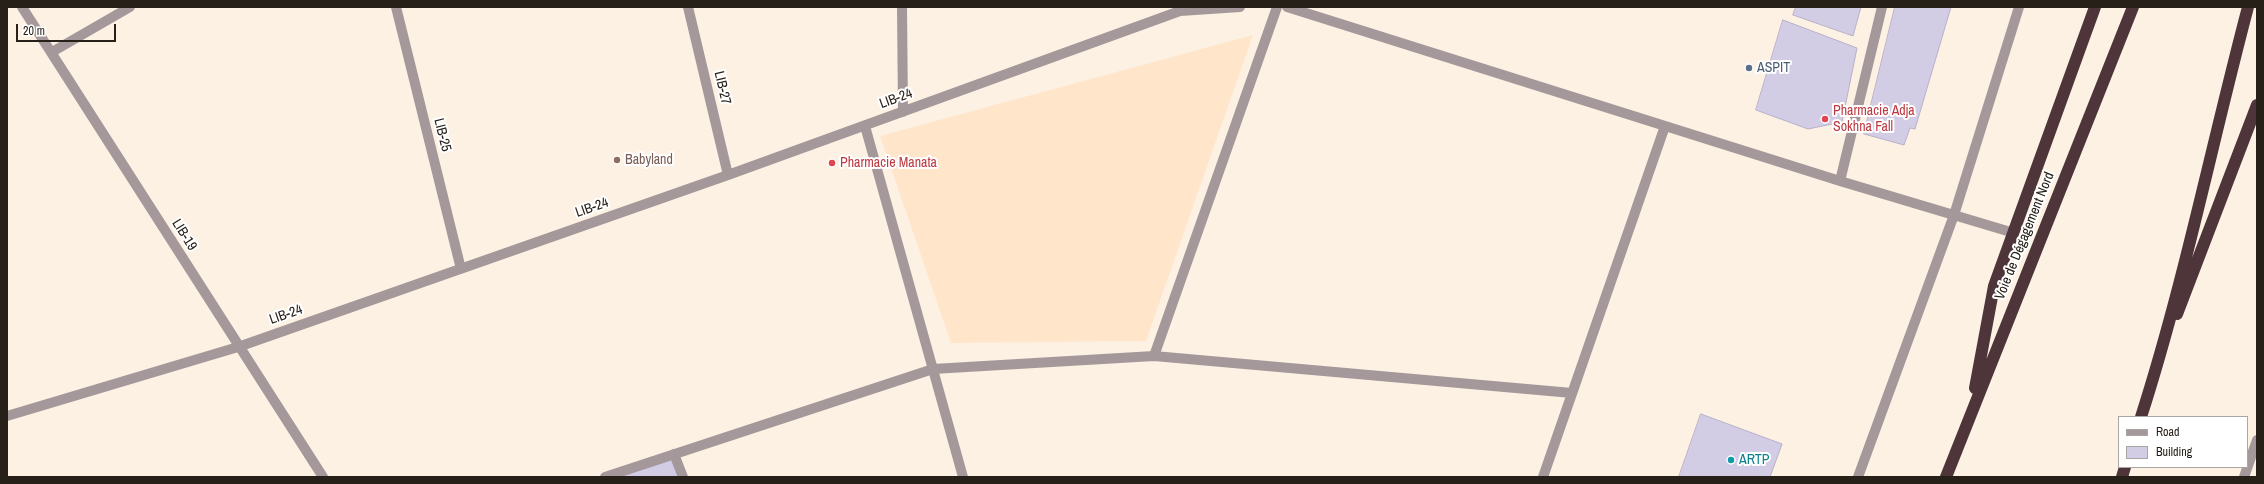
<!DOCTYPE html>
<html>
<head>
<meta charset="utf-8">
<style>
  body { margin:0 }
  #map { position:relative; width:2264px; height:484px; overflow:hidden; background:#fdf1e4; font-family:"Archivo Narrow",sans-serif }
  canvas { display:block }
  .frame { position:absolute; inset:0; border:8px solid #272018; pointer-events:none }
  .legend { position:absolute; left:2118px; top:416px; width:130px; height:52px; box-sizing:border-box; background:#fff; border:1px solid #a9a6a3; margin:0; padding:5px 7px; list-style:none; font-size:12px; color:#272018 }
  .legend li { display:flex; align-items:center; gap:8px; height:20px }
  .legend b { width:20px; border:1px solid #a9a6a3 }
  .scale { position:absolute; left:16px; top:24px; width:100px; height:18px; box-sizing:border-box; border:2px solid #272018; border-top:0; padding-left:5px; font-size:12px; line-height:14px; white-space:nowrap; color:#272018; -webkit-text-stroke:3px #fff; paint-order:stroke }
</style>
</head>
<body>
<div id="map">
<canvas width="2264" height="484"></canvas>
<div class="frame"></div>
<ul class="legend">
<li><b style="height:5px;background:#a5989a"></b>Road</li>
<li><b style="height:11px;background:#d2cce5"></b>Building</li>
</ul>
<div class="scale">20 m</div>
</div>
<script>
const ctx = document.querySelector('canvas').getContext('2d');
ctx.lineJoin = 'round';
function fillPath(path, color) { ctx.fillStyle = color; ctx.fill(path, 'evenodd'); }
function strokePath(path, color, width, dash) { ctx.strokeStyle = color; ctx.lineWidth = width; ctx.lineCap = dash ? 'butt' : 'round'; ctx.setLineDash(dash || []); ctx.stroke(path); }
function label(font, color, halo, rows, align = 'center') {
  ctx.font = font + ' "Archivo Narrow",sans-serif'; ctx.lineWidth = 4; ctx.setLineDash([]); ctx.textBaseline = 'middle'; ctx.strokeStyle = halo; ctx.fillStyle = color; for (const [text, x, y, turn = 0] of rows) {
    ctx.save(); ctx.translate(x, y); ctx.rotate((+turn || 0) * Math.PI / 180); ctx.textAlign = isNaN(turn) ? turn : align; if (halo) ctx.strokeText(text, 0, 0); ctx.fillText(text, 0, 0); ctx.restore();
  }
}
fillPath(new Path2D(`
  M1253 35 1146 341 951 343 880 136Z`), '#ffe6cb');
const building = new Path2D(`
  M1796 7H1861L1853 36 1793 15Z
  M1895 7H1951L1915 129 1910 128 1904 145 1864 134Z
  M1783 20 1857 48 1842 122 1808 129 1756 110Z
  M1701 414 1782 444 1770 477H1679Z
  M674 454 683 477H605Z`);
fillPath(building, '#d2cce5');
strokePath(building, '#b6b1c9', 1);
strokePath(new Path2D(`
  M22 7 323 477
  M396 7 461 269
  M688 7 728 175
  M902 7 903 112
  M1287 7 1840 181 2014 233
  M52 52 130 7
  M865 126 963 477
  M1840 181 1882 7
  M1154 356 1277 7
  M7 416 238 347 728 175 1180 11 1240 7
  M674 454 683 477
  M605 477 933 369 1154 356 1572 393
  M1543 477 1665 126
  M1858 477 1954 215 2019 7
  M2244 477 2257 440`), '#a5989a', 10);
strokePath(new Path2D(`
  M2177 314 2257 105
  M1975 388 1994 286 2095 7
  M2141 417C2184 283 2212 143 2248 7
  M1946 477 2133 7
  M2122 477 2125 467`), '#4d353a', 12);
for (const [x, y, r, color] of [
  [1749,68,4,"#5c6f8a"],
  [1825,119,4,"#e0444e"],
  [617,160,4,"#8d6e63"],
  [832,163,4,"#e0444e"],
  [1731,460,4,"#0f9aa8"]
]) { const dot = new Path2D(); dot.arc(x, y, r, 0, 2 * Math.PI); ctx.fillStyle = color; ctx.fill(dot); strokePath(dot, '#fff', 1.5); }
label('14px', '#4e5e75', '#fff', [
  ["ASPIT",1757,68]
], 'left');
label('14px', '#272018', '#fff', [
  ["LIB-27",722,88,77],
  ["LIB-24",896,99,-20],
  ["LIB-25",442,135,76],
  ["LIB-24",592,208,-19],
  ["LIB-19",184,235,58],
  ["Voie de Dégagement Nord",2025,236,-68],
  ["LIB-24",286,315,-19]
]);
label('14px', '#be3a42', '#fff', [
  ["Pharmacie Adja",1833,111],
  ["Sokhna Fall",1833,127],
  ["Pharmacie Manata",840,163]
], 'left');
label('14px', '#785e54', '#fff', [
  ["Babyland",625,160]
], 'left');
label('14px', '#0d838f', '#fff', [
  ["ARTP",1739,460]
], 'left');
</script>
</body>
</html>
